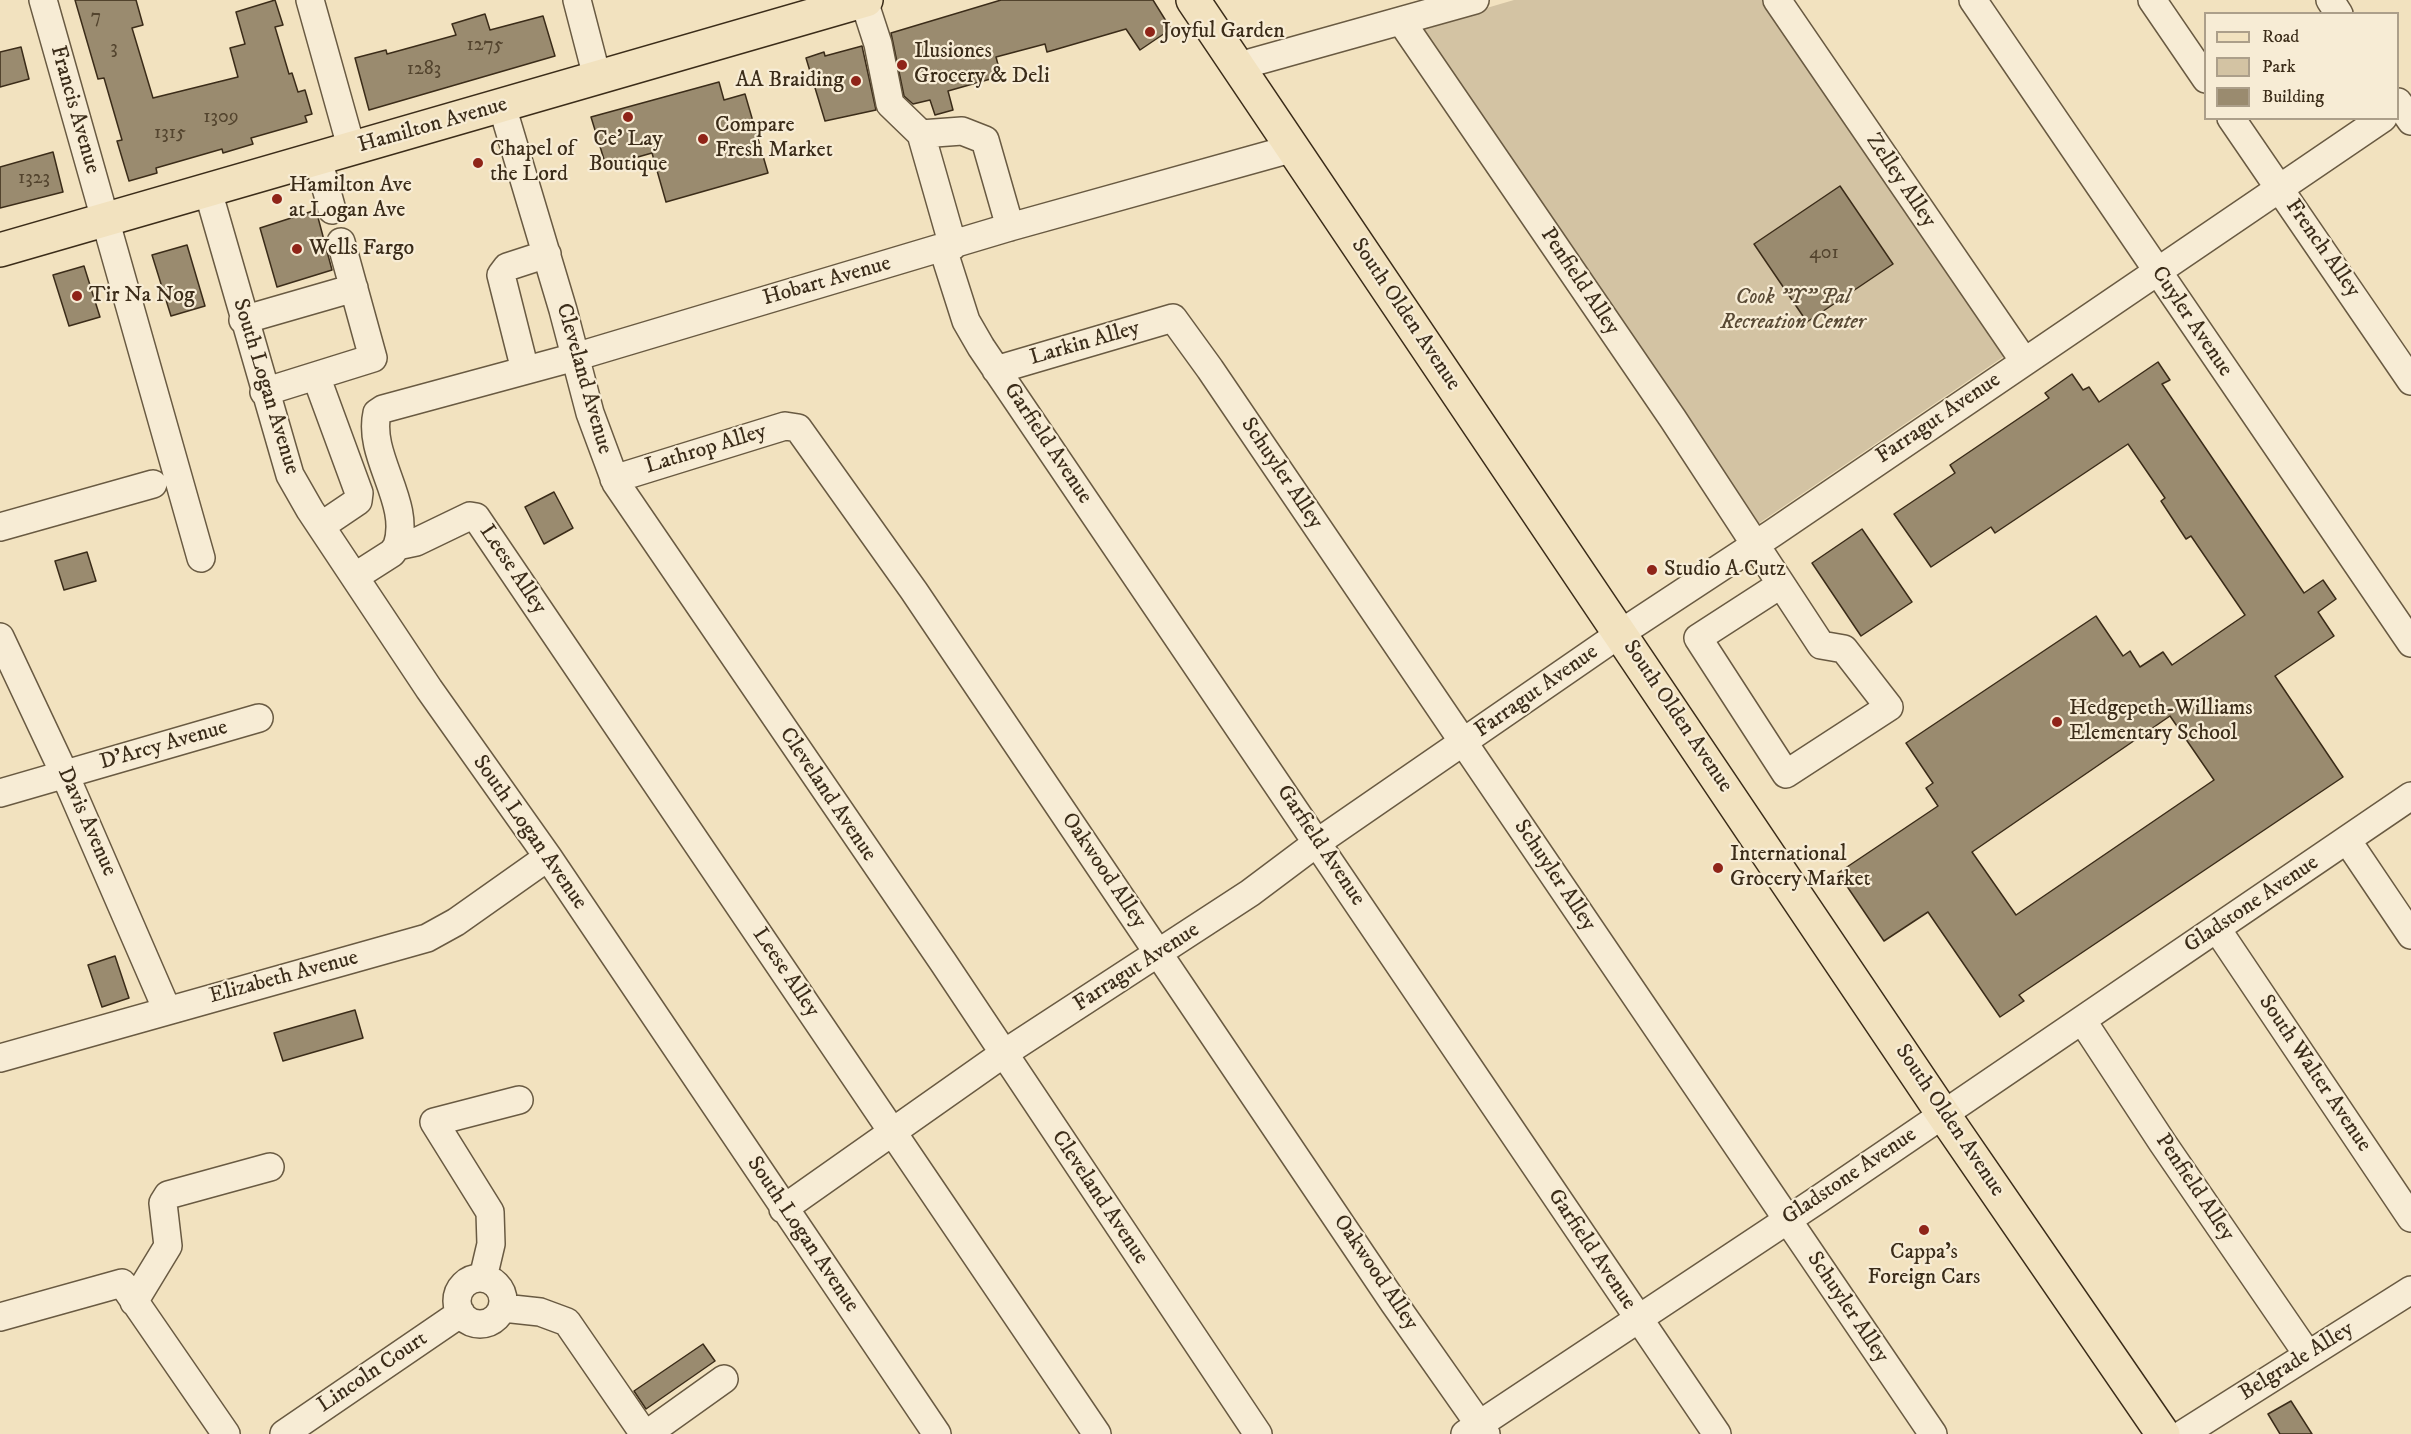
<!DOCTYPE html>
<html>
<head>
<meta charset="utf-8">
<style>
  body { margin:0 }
  #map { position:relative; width:2411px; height:1434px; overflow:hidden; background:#f2e2bf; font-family:"IM FELL DW Pica",serif }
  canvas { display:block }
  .legend { position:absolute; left:2204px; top:12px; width:195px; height:108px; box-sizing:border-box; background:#f7ecd5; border:2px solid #ac9f8a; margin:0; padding:8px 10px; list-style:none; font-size:18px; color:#3b2c19 }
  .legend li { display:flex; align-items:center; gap:12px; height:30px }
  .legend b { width:30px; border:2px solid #ac9f8a }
</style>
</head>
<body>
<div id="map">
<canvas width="2411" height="1434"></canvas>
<ul class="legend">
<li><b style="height:8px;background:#f2e2bf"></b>Road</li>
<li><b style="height:16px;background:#d3c3a3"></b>Park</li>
<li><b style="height:16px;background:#9a8b6f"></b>Building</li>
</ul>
</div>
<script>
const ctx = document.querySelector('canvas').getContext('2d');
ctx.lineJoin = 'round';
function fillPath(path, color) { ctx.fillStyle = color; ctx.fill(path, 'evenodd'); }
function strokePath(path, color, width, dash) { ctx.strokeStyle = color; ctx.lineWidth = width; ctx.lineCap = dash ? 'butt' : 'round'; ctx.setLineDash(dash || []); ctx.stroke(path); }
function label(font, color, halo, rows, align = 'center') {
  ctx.font = font + ' "IM FELL DW Pica",serif'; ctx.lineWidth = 4.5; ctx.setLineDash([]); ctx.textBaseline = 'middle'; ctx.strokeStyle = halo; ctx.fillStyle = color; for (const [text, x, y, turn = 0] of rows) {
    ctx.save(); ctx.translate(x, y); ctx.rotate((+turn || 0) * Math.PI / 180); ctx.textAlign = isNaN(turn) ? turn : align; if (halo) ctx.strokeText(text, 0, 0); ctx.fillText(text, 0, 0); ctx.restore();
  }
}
fillPath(new Path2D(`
  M1514 0H1766L2009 353 1752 528 1418 28Z`), '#d3c3a3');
const building = new Path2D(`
  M75 0H136L143 25 132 28 153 98 238 77 230 48 245 44 236 12 275 0 283 25 275 27 289 74 292 73 298 92 305 90 312 114 305 116 307 122 251 138 253 144 223 153 222 149 156 168 157 173 129 181 117 141 122 140 104 78 98 79Z
  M1001 0H1153L1171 29 1140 50 1126 29 1047 52 1045 44 996 57 1001 76 948 91 953 110 935 115 930 100 913 104 904 96 891 33Z
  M485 14 490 30 543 16 555 56 369 110 355 58 386 50 387 54 456 35 452 24Z
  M862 46 876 110 825 121 806 58 824 52 825 56Z
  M21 47 29 79 0 87V52Z
  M719 82 724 100 745 94 768 173 666 202 652 153 606 166 591 117Z
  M53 152 63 192 0 208V167Z
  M1840 186 1893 264 1807 322 1754 244Z
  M316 210 332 270 277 287 260 228Z
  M187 245 205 306 171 316 152 255Z
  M84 266 100 317 69 326 53 275Z
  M2158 362 2170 380 2162 384 2304 593 2323 580 2336 599 2318 612 2334 636 2275 676 2343 777 2019 995 2024 1001 2000 1017 1928 912 1884 941 1838 873 1938 806 1926 788 1933 783 1906 743 2096 616 2123 656 2130 651 2140 667 2163 652 2172 665 2245 615 2191 536 2186 539 2161 501 2165 498 2128 444 1995 533 1991 527 1931 567 1894 514 1955 473 1950 465 2049 398 2045 393 2072 374 2083 390 2089 387 2099 402ZM2170 716 2214 780 2016 915 1972 852Z
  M554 492 573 528 544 544 525 507Z
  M1862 529 1912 602 1861 636 1812 563Z
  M87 552 96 581 64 590 55 561Z
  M115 956 129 998 102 1007 88 965Z
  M355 1010 363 1038 283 1061 274 1033Z
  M703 1344 715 1361 646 1409 634 1391Z
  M2291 1401 2312 1434H2280L2268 1414Z`);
fillPath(building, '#9a8b6f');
strokePath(building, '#3b2c19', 1.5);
const minor = new Path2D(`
  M43 0 201 558
  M310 0 352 150
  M577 0 597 77
  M1777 0 2024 361
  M1973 0 2411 643
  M2152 0 2206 79
  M2330 0 2339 14
  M864 1 878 44 890 104 921 134 953 246
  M1401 21 1673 419 1821 645 1844 649 1889 707 1786 774 1698 638 1780 585
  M1239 66 1475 0
  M2398 102 2411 121
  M502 106 563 310 590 413 616 483 943 962 1258 1434
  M2231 118 2411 381
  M921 134 962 131 985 140 1010 227
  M318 159 332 210
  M208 191 290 475 310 510 429 689 548 857 937 1434
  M943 249 966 321 981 347 1717 1434
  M243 320 354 288
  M525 370 501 275 507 267 547 254
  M996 370 1173 318 1210 369 1933 1434
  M316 376 359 493 358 501 321 526
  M264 392 373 358 341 242
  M614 479 785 426 798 428 914 591 1394 1303 1486 1434
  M0 527 153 484
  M397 546C412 502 367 457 377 413L383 409 575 357 1010 227 1294 148
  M356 576 392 553 397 546 416 542 470 516 476 517 1097 1434
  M0 637 65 775 167 1010
  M0 793 259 718
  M2347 840 2411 935
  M2217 929 2411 1218
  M2082 1020 2162 1142 2308 1355
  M0 1058 427 938 456 922 548 857
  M783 1209 1003 1054 1250 893 1318 842 1621 633 1773 533 2383 118
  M457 1301a23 23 0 1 1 46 0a23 23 0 1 1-46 0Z
  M483 1278 491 1244 490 1212 434 1122 519 1100
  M134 1302 168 1246 163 1203 168 1195 270 1167
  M503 1308 540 1312 567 1322 644 1434
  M0 1317 122 1283 226 1434
  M284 1434 461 1313
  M647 1434 724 1379
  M1465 1434 1819 1199 2411 796
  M2183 1434 2411 1290`);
const major = new Path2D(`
  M1193 0 1943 1114 2163 1434
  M0 250 866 0`);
strokePath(minor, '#695a42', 30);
strokePath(major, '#3b2c19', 36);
strokePath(minor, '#f7ecd5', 27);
strokePath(major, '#f2e2bf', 33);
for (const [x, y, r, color] of [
  [1150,32,6,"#8f2418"],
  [902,65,6,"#8f2418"],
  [856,81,6,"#8f2418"],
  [628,117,6,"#8f2418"],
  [703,139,6,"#8f2418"],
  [478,163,6,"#8f2418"],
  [277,199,6,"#8f2418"],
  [297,249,6,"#8f2418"],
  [77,296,6,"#8f2418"],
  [1652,570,6,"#8f2418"],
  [2057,722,6,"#8f2418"],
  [1718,868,6,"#8f2418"],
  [1924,1230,6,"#8f2418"]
]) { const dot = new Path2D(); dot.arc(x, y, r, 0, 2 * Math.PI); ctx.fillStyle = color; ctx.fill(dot); strokePath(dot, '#f7ecd5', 2); }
label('20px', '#53442e', null, [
  ["7",96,18],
  ["1275",485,46],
  ["3",114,49],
  ["1283",424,70],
  ["1309",221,118],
  ["1315",170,134],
  ["1323",34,179],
  ["401",1824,254]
]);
label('22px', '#3b2c19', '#f7ecd5', [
  ["Joyful Garden",1162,32],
  ["Ilusiones",914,52],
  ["Grocery & Deli",914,77],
  ["AA Braiding",844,81,"right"],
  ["Compare",715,126],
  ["Fresh Market",715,151],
  ["Ce' Lay",628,140,"center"],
  ["Boutique",628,165,"center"],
  ["Chapel of",490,150],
  ["the Lord",490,175],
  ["Hamilton Ave",289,186],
  ["at Logan Ave",289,211],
  ["Wells Fargo",309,249],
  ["Tir Na Nog",89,296],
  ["Studio A Cutz",1664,570],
  ["Hedgepeth-Williams",2069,709],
  ["Elementary School",2069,734],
  ["International",1730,855],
  ["Grocery Market",1730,880],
  ["Cappa's",1924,1253,"center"],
  ["Foreign Cars",1924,1278,"center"]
], 'left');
label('22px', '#3b2c19', '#f7ecd5', [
  ["Francis Avenue",74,110,74],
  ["Hamilton Avenue",433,126,-16],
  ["Zelley Alley",1900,181,56],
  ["French Alley",2322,249,55],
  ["Hobart Avenue",827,282,-16],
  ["Penfield Alley",1579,282,56],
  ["South Olden Avenue",1405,315,56],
  ["Cuyler Avenue",2191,322,56],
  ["Larkin Alley",1085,344,-16],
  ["Cleveland Avenue",583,379,74],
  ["South Logan Avenue",265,387,73],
  ["Farragut Avenue",1939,419,-34],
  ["Garfield Avenue",1047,444,56],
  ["Lathrop Alley",706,450,-17],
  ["Schuyler Alley",1281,474,56],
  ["Leese Alley",512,570,56],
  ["Farragut Avenue",1537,692,-35],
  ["South Olden Avenue",1677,717,56],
  ["D'Arcy Avenue",164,746,-16],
  ["Cleveland Avenue",827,795,56],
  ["Davis Avenue",86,822,66],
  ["South Logan Avenue",529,833,55],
  ["Garfield Avenue",1320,846,56],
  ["Oakwood Alley",1103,871,56],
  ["Schuyler Alley",1554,876,56],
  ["Gladstone Avenue",2252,905,-34],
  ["Farragut Avenue",1137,968,-33],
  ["Leese Alley",785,973,56],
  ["Elizabeth Avenue",284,978,-15],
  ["South Walter Avenue",2314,1074,56],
  ["South Olden Avenue",1949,1121,56],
  ["Gladstone Avenue",1850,1177,-34],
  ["Penfield Alley",2194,1188,56],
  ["Cleveland Avenue",1099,1198,56],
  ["South Logan Avenue",802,1235,56],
  ["Garfield Avenue",1591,1250,56],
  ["Oakwood Alley",1375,1273,56],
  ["Schuyler Alley",1847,1308,56],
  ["Belgrade Alley",2297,1362,-32],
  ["Lincoln Court",373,1373,-34]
]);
label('italic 22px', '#594a35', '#f7ecd5', [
  ["Cook \"Y\" Pal",1793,298],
  ["Recreation Center",1793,323]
]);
</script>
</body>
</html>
